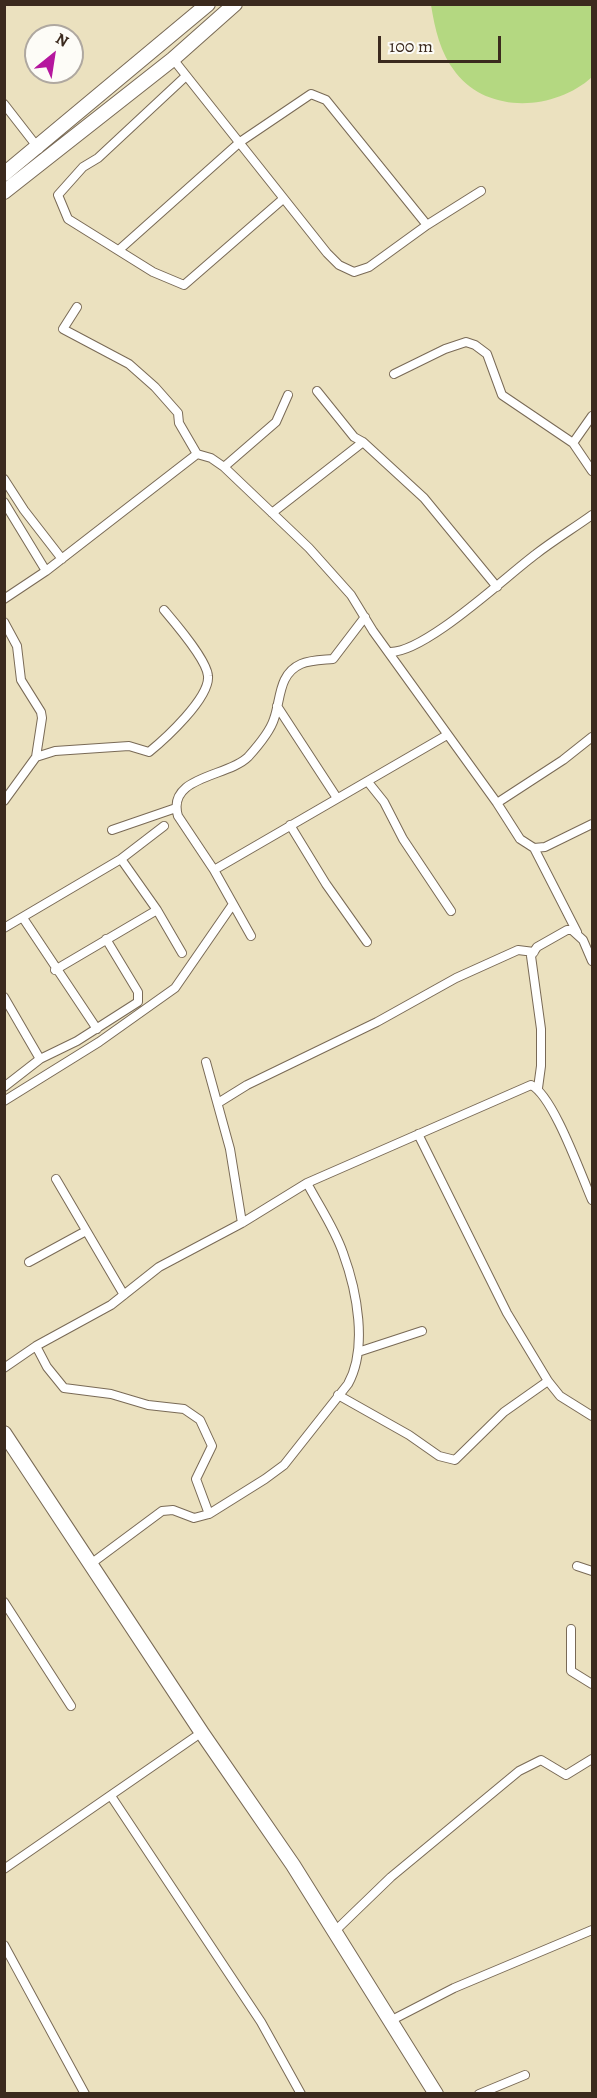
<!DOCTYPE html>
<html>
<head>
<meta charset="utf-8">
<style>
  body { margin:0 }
  #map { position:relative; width:597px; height:2098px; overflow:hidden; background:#ebe1bf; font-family:Alegreya,serif }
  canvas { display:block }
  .frame { position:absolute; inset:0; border:6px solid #3b2a1e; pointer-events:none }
  .north { position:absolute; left:24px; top:24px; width:60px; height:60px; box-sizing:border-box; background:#fdfcf7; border:2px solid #afa8a0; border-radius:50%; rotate:30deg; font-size:16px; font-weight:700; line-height:24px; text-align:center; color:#3b2a1e }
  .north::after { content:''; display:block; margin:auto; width:21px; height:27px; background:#b5179e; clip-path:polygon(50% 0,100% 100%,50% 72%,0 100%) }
  .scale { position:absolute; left:378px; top:36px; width:123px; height:27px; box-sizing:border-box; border:3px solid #3b2a1e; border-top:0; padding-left:8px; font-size:18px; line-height:21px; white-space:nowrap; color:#3b2a1e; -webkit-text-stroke:4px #fdfcf7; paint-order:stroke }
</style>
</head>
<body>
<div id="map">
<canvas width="597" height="2098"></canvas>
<div class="frame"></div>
<div class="north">N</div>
<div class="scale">100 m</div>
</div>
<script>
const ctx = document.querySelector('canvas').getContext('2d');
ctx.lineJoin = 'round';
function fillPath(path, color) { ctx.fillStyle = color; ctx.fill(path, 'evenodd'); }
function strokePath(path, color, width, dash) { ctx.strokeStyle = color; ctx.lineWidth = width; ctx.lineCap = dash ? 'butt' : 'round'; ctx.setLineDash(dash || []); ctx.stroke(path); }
fillPath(new Path2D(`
  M431 5H592V77C556 110 489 115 456 73 440 53 435 29 431 5Z`), '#b4d881');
const street = new Path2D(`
  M173 59 327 253 339 265 354 272 369 267 427 225 481 191
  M186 76 98 158 83 167 58 195 68 219 153 272 184 285 283 199
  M4 104 39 149
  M120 249 240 142 311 94 326 100 427 225
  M77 307 63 329 129 364 155 387 178 413 179 423 197 454
  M394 374 445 349 466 342 475 345 487 354 502 395 573 443 592 471
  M317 391 354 437 363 442 424 498 497 587
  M573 443 592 416
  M224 467 276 422 288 395
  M4 479 24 510 62 559
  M4 502 46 571
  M272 513 363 442
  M4 599 46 571 197 454 211 458 224 467 309 548 351 595 373 631 497 803 520 839 534 848 577 932
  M4 622 17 646 21 680 41 712 42 718 36 757 4 801
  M389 652C424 654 505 577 536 554 554 540 574 528 592 515
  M277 706 337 798
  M36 757 55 751 129 746 149 752C165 739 210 698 208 676 207 660 175 623 164 610
  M368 782 384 802 403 839 451 911
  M497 803 563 760 592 737
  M290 825 326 884 367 942
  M112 830 176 808
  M534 848 545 847 592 824
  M121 859 157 910 182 953
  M214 870 447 735
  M23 918 97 1029
  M4 928 121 859 164 826
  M251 936 214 870 178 816C166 776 228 777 248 757 257 747 270 732 274 719 281 700 278 674 301 664 310 660 323 660 333 659L365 617
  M55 970 157 910
  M4 997 40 1059 4 1087
  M40 1059 77 1041 138 1002V992L106 939
  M206 1062 230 1149 242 1223
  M538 1088 541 1066V1029L531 956 537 947 567 930H572L583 940 592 961
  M4 1101 99 1042 175 988 233 904
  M218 1103 247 1085 377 1022 456 978 518 950 534 952
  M418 1134 507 1313 548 1381 560 1396 592 1416
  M56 1179 124 1295
  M29 1262 86 1231
  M36 1346 47 1367 64 1388 111 1394 148 1405 184 1409 200 1420 212 1446 196 1479 209 1514
  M358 1352 422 1331
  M4 1368 36 1346 111 1305 159 1267 242 1223 307 1183 531 1085C553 1095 581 1175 592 1200
  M338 1395 409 1435 439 1456 455 1460 504 1412 548 1381
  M92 1563 162 1511 173 1510 194 1518 209 1514 265 1479 284 1465 348 1384C368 1348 357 1291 343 1253 335 1229 319 1206 307 1183
  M577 1566 592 1571
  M4 1602 71 1706
  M571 1629V1671L592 1684
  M111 1796 261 2022 301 2094
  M4 1869 195 1737
  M334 1932 391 1877 519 1771 541 1760 566 1775 592 1759
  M4 1945 85 2094
  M390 2021 454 1988 592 1930
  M479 2094 525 2075`);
const primary = new Path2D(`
  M4 174 208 4
  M4 192 173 59 235 4
  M4 1433 202 1733 293 1865 436 2094`);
strokePath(street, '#796a56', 10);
strokePath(primary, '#796a56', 16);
strokePath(street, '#fff', 8);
strokePath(primary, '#fff', 14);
</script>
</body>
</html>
